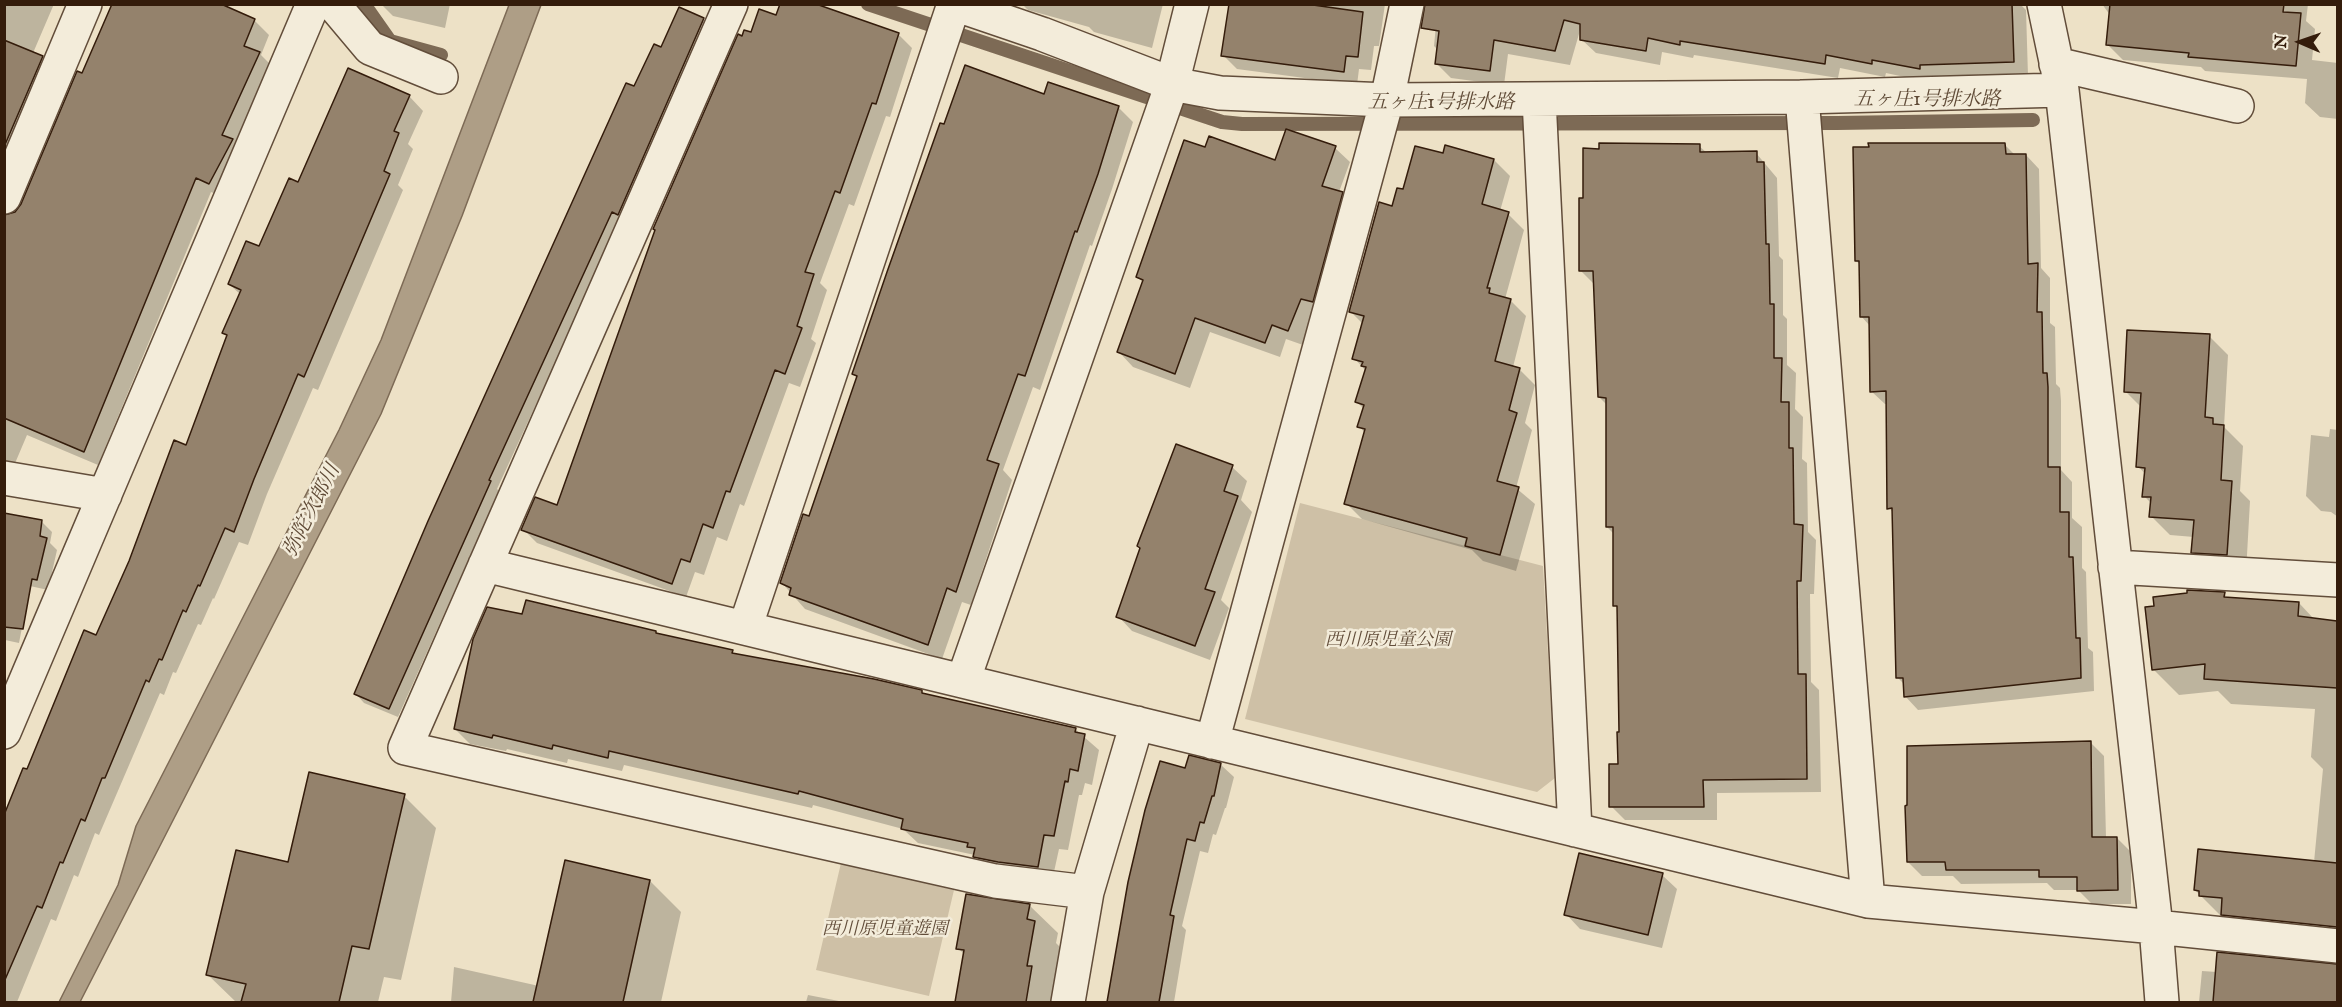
<!DOCTYPE html>
<html>
<head>
<meta charset="utf-8">
<style>
  body { margin:0 }
  #map { position:relative; width:2342px; height:1007px; overflow:hidden; background:#ede1c6; font-family:"IM FELL English",serif }
  canvas { display:block }
  .frame { position:absolute; inset:0; border:6px solid #341c0b; pointer-events:none }
  .north { position:absolute; left:2270px; top:12px; width:60px; height:60px; -webkit-text-stroke:4px #f3ecda; paint-order:stroke; rotate:272deg; font-size:16px; font-weight:700; line-height:24px; text-align:center; color:#341c0b }
  .north::after { content:''; display:block; margin:auto; width:21px; height:27px; background:#341c0b; clip-path:polygon(50% 0,100% 100%,50% 72%,0 100%) }
</style>
</head>
<body>
<div id="map">
<canvas width="2342" height="1007"></canvas>
<div class="frame"></div>
<div class="north">N</div>
</div>
<script>
const ctx = document.querySelector('canvas').getContext('2d');
ctx.lineJoin = 'round';
function fillPath(path, color) { ctx.fillStyle = color; ctx.fill(path, 'evenodd'); }
function strokePath(path, color, width, dash) { ctx.strokeStyle = color; ctx.lineWidth = width; ctx.lineCap = dash ? 'butt' : 'round'; ctx.setLineDash(dash || []); ctx.stroke(path); }
function label(font, color, halo, rows, align = 'center') {
  ctx.font = font + ' "IM FELL English","Noto Serif JP",serif'; ctx.lineWidth = 5; ctx.setLineDash([]); ctx.textBaseline = 'middle'; ctx.strokeStyle = halo; ctx.fillStyle = color; for (const [text, x, y, turn = 0] of rows) {
    ctx.save(); ctx.translate(x, y); ctx.rotate((+turn || 0) * Math.PI / 180); ctx.textAlign = isNaN(turn) ? turn : align; if (halo) ctx.strokeText(text, 0, 0); ctx.fillText(text, 0, 0); ctx.restore();
  }
}
fillPath(new Path2D(`
  M1300 503 1543 566 1555 778 1537 792 1245 719Z
  M841 863 954 890 929 996 816 970Z`), '#cec0a6');
const water = new Path2D(`
  M509 5H541L462 216 381 414 80 1002H59L118 885 136 826 339 430 381 340Z`);
fillPath(water, '#ae9e86');
strokePath(water, '#7d6a55', 1.5);
fillPath(new Path2D(`
  M4 4H54L33 53 42 57 57 72 4 196Z
  M218 4 255 21 269 35 261 55 274 68 224 197 211 192 98 465 27 435 13 468 4 464V217L16 213 23 205 83 75Z
  M381 4H450L445 28 393 16Z
  M1022 4H1163L1152 48 1094 32 1089 27 1028 10Z
  M1231 4H1385L1379 46H1374L1371 70 1359 69 1357 85 1237 69 1223 55Z
  M1438 4H2020L2026 10 2028 76 1933 83 1886 73 1885 77 1840 68 1838 78 1694 55 1693 58 1662 52 1660 65 1596 53 1581 39V27L1570 65 1508 54 1504 85 1451 78 1436 63 1438 50 1434 46Z
  M2102 4H2308L2306 21 2315 29 2312 60 2338 63V119L2320 117 2305 103 2307 79 2205 71 2201 67 2123 60 2108 45 2110 15Z
  M680 9 703 20 712 28 621 220 497 489 499 491 398 717 364 703 356 694 634 88 662 49Z
  M777 17 898 34 912 48 890 117 886 116 854 206 849 204 820 283 827 290 811 339 816 343 800 387 789 383 744 506 740 504 727 541 717 537 704 575 695 572 686 597 537 543 523 529 557 507 743 38Z
  M1049 84 1119 108 1133 122 1112 189 1092 246 1090 245 1040 390 1033 387 1003 470 1012 480 971 605 962 602 942 659 805 609 782 583 810 517 858 378 854 374 945 126 1045 96Z
  M409 96 423 111 408 144 413 149 398 185 403 190 318 390 313 388 267 494 248 545 239 542 214 599 213 598 201 625 198 624 176 673 173 672 164 695 160 693 99 835 95 833 78 877 74 875 56 921 51 919 17 1002H4V819L97 637 187 447 228 337 224 333 241 295 229 284 260 248 299 184Z
  M2005 145 2015 155H2026L2039 169 2041 268 2050 278V323L2055 327 2056 384 2060 388 2061 401V470L2072 482V518L2082 527V568L2086 572 2088 648 2093 652 2094 691 1918 710 1905 696V685L1898 678 1894 513 1889 508 1888 404H1885L1871 391 1870 326 1861 316V265L1856 261Z
  M1699 146 1707 153H1756L1777 178 1779 256 1783 260V315L1787 319V365L1796 373 1795 409 1803 417 1802 459 1807 463 1808 532 1816 540 1814 594H1810L1811 682 1819 690 1821 792 1717 793V820H1625L1611 806 1619 766 1621 734 1619 609 1615 605 1614 534 1607 527V405L1599 397 1595 285 1580 270Z
  M1335 148 1350 162 1339 192 1357 208 1303 345 1286 339 1280 357 1210 332 1190 388 1133 367 1119 352 1144 283 1138 277 1206 149 1276 162Z
  M1444 155 1494 160 1510 176 1500 211 1508 214 1524 230 1505 299 1510 300 1526 316 1513 367 1519 369 1535 385 1525 423 1532 430 1516 488 1535 504 1516 571 1483 561 1472 550 1362 519 1346 503 1365 433 1359 426 1364 409 1357 402 1366 371 1354 358 1363 324 1350 311 1394 208 1404 191Z
  M2209 336 2228 355 2224 427 2243 446 2240 491 2250 501 2246 573 2211 571 2192 552 2194 537 2170 535 2151 516 2152 504 2144 496 2146 475 2138 466 2141 407 2125 391Z
  M2330 429 2338 430V517L2331 512 2321 511 2306 496 2311 435 2329 437Z
  M1177 446 1232 467 1247 481 1241 500 1252 512 1221 600 1229 608 1210 660 1132 631 1118 616Z
  M4 514 42 522 52 532 50 543 57 550 48 590 30 586 19 643 5 640 4 643Z
  M2224 594 2229 599 2299 603 2314 619 2338 621V949L2226 921 2195 890 2314 862 2323 769 2311 757 2315 709 2231 704 2218 691 2179 695 2153 669Z
  M523 616 656 632 659 635 732 652 735 655 921 692 925 696 1075 729 1099 750 1092 785 1085 783 1082 795H1079L1068 850 1059 849 1052 881 990 871 975 855 918 843 903 829 813 805 812 808 624 765 622 771 568 759 567 763 507 749 506 751 470 744 455 729Z
  M2090 742 2104 756 2106 838H2117L2131 852V904H2092L2078 890H2054L2047 883 1961 884 1953 876H1922L1908 862Z
  M1190 757 1221 765 1234 777 1226 808H1225L1216 835 1213 834 1208 853 1200 851 1182 926 1186 930 1174 1002H1108L1114 967Z
  M404 796 436 828 401 980 384 977 378 1002H236L207 974Z
  M1662 875 1677 889 1662 948 1580 929 1566 914Z
  M650 881 681 912 661 1002H451L454 967 539 986Z
  M1030 906 1058 933 1056 943 1063 950 1058 1002H957L965 955 958 948Z
  M2219 954 2338 966V1002H2199L2202 971 2217 972Z
  M808 995 844 1002H806Z`), '#0003');
strokePath(new Path2D(`
  M364 4 390 41 441 55
  M868 4 1222 122 1242 124 1837 123 2033 120`), '#7d6a55', 14);
const building = new Path2D(`
  M112 4H221L255 19 244 46 260 52 222 135 233 139 209 184 196 178 84 452 4 418V215L15 212 21 204 77 71 82 73Z
  M780 4H816L899 33 876 104 872 103 840 193 835 191 805 272 814 274 797 326 802 328 785 374 775 370 730 492 726 491 713 528 703 524 690 562 681 559 672 584 521 530 535 497 557 505 655 230 653 229 738 34 742 36 744 30 751 32 759 9 776 15Z
  M1229 4H1306L1363 12 1358 57 1346 56 1344 72 1221 56Z
  M1425 4H2012L2014 62 1920 65V69L1872 60V64L1826 55 1825 64 1680 41V45L1648 38 1646 51 1580 40V24L1564 20 1555 51 1494 40 1490 71 1435 64 1439 31 1421 28Z
  M2110 4H2284L2283 12 2301 13 2296 66 2188 57 2189 53 2106 45Z
  M679 7 704 18 618 215 612 212 489 480 491 481 389 709 354 694 428 521 626 83 634 86 654 44 661 47Z
  M4 40 43 56 4 147Z
  M965 65 1044 94 1048 82 1119 106 1098 174 1077 232 1075 231 1025 376 1018 374 987 460 999 464 956 592 947 588 928 645 789 595 791 588 780 583 803 514 809 516 857 376 852 374 887 272 940 123 944 124Z
  M348 68 410 95 394 131 399 133 384 171 390 174 304 377 298 374 254 479 234 532 225 528 200 586 198 585 186 612 183 610 162 660 159 659 149 682 146 680 105 778H102L85 821 81 819 63 863 60 862 42 908 37 906 4 982V815L23 768 27 769 84 630 96 635 129 561 174 440 186 445 227 335 222 333 241 290 228 284 246 241 259 246 289 178 298 182Z
  M1286 129 1336 146 1322 186 1343 192 1313 302 1301 299 1288 331 1272 325 1265 343 1195 318 1175 374 1117 352 1143 280 1136 277 1184 140 1205 147 1209 136 1275 160Z
  M1599 143 1700 144V152L1757 151V162H1764L1766 244H1769L1770 304H1774V358H1782L1781 402H1789V448H1793L1794 524 1803 525 1801 581H1797L1798 674H1806L1807 779 1703 780 1704 807H1609V764H1618L1617 732H1619L1617 606H1613V527H1606V398L1598 397 1593 271H1579V198H1583V148L1599 149Z
  M1868 143H2005L2006 154H2026L2028 264 2038 263 2037 312H2042L2043 373H2047L2048 387V467H2060V512H2069V557H2073L2076 638H2080L2081 678 1904 697 1903 678H1896L1892 508 1887 509 1886 391 1870 392 1869 317H1860L1859 261H1855L1853 147H1869Z
  M1445 145 1494 159 1482 204 1509 212 1487 288H1490L1489 293 1511 299 1495 361 1520 368 1509 410 1517 413 1497 481 1519 487 1500 555 1465 546 1467 538 1344 504 1365 429 1357 427 1364 405 1355 402 1366 367 1361 366 1363 362 1352 359 1364 316 1349 312 1379 202 1392 206 1397 188 1403 189 1415 146 1443 153Z
  M2127 330 2210 334 2205 417 2213 418V424L2224 425 2221 480 2232 481 2227 555 2191 553 2194 520 2149 517 2151 497H2142L2145 468 2136 467 2141 393 2124 392Z
  M1176 444 1233 465 1224 491 1238 496 1205 589 1215 592 1195 646 1116 617 1140 548 1137 546Z
  M4 513 42 520 40 536 47 538 37 580 32 579 23 629 4 627Z
  M2187 590 2225 592 2224 597 2299 602 2298 616 2337 621V688L2204 679 2205 664 2152 670 2145 607 2154 606 2153 597 2187 593Z
  M526 600 656 631V633L733 650 732 653 874 679 922 690V693L1076 728 1075 732 1085 734 1078 771 1070 769 1068 782 1065 781 1054 836 1044 835 1038 867 998 862 973 857 975 848 967 847 968 843 901 829 903 819 799 791 798 794 609 751 608 758 553 745 552 749 493 735 492 738 454 729 473 639 487 607 522 614Z
  M2091 741 2092 837H2117L2118 890 2077 891V877H2039V870H1946L1945 862H1907L1905 806 1907 805V746Z
  M1189 755 1221 763 1214 796H1212L1204 823 1200 822 1195 841 1187 839 1170 915 1174 916 1159 1002H1107L1128 882 1145 810 1160 761 1185 768Z
  M309 772 405 794 369 949 352 946 339 1002H241L246 984 206 975 236 850 288 862Z
  M2198 849 2337 863V927L2221 915 2222 898 2199 896V891L2194 890Z
  M1579 853 1663 873 1648 935 1564 915Z
  M565 860 650 880 623 1002H533Z
  M966 894 1030 904 1027 919 1035 921 1027 966H1032L1026 1002H955L964 950 956 949Z
  M2217 952 2337 964V1002H2213Z`);
fillPath(building, '#94826c');
strokePath(building, '#341c0b', 1.5);
const minor = new Path2D(`
  M333 4 370 48 441 77
  M731 4 405 748 995 881 1087 892
  M954 4 1042 34 1172 84 1220 93 1387 100 1802 97 2062 90
  M2044 4 2062 90 2156 927 2162 1002
  M2056 64 2237 106
  M1802 97 1868 901
  M1539 99 1575 830
  M4 197 85 4
  M4 478 105 495
  M485 565 1868 901 2156 927 2338 946
  M2115 567 2338 580
  M745 628 954 4
  M963 681 1172 84 1192 4
  M4 732 313 4
  M1212 742 1387 100 1407 4
  M1068 1002 1087 892 1137 723`);
strokePath(minor, '#624d3a', 36);
strokePath(minor, '#f3ecda', 33);
label('italic 18px', '#624d3a', '#f3ecda', [
  ["西川原児童公園",1388,641],
  ["西川原児童遊園",885,930]
]);
label('italic 20px', '#5f4a36', '#f3ecda', [
  ["五ヶ庄1号排水路",1927,101],
  ["五ヶ庄1号排水路",1441,104],
  ["弥陀次郎川",313,511,-63]
]);
</script>
</body>
</html>
